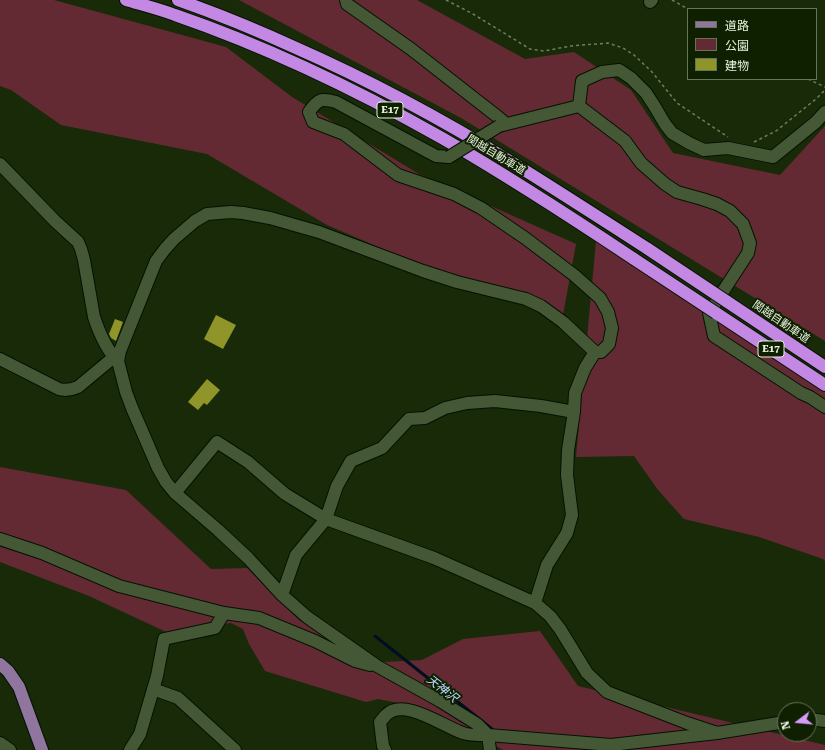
<!DOCTYPE html>
<html>
<head>
<meta charset="utf-8">
<style>
  body { margin:0 }
  #map { position:relative; width:825px; height:750px; overflow:hidden; background:#192a09; font-family:"Roboto Serif","Noto Sans JP",serif }
  canvas { display:block }
  .legend { position:absolute; left:687px; top:8px; width:130px; height:72px; box-sizing:border-box; background:#0f2001; border:1px solid #657459; margin:0; padding:5px 7px; list-style:none; font-size:12px; color:#e6f2de }
  .legend li { display:flex; align-items:center; gap:8px; height:20px }
  .legend b { width:20px; border:1px solid #657459 }
  .north { position:absolute; left:777px; top:702px; width:40px; height:40px; box-sizing:border-box; background:#0f2001; border:1px solid #657459; border-radius:50%; rotate:254deg; font-size:11px; font-weight:700; line-height:16px; text-align:center; color:#e6f2de }
  .north::after { content:''; display:block; margin:auto; width:14px; height:18px; background:#d79bf9; clip-path:polygon(50% 0,100% 100%,50% 72%,0 100%) }
</style>
</head>
<body>
<div id="map">
<canvas width="825" height="750"></canvas>
<ul class="legend">
<li><b style="height:5px;background:#90759e"></b>道路</li>
<li><b style="height:11px;background:#642a33"></b>公園</li>
<li><b style="height:11px;background:#8f9529"></b>建物</li>
</ul>
<div class="north">N</div>
</div>
<script>
const ctx = document.querySelector('canvas').getContext('2d');
ctx.lineJoin = 'round';
function fillPath(path, color) { ctx.fillStyle = color; ctx.fill(path, 'evenodd'); }
function strokePath(path, color, width, dash) { ctx.strokeStyle = color; ctx.lineWidth = width; ctx.lineCap = dash ? 'butt' : 'round'; ctx.setLineDash(dash || []); ctx.stroke(path); }
function label(font, color, halo, rows, align = 'center') {
  ctx.font = font + ' "Roboto Serif","Noto Sans JP",serif'; ctx.lineWidth = 4; ctx.setLineDash([]); ctx.textBaseline = 'middle'; ctx.strokeStyle = halo; ctx.fillStyle = color; for (const [text, x, y, turn = 0] of rows) {
    ctx.save(); ctx.translate(x, y); ctx.rotate((+turn || 0) * Math.PI / 180); ctx.textAlign = isNaN(turn) ? turn : align; if (halo) ctx.strokeText(text, 0, 0); ctx.fillText(text, 0, 0); ctx.restore();
  }
}
fillPath(new Path2D(`
  M0 0H54L226 47 292 97 419 174 576 244 563 315 457 281 327 225 207 154 61 125 11 90 0 86Z
  M239 0H417L525 59 574 52 631 90 673 153 780 175 825 126V341L461 118Z
  M596 241 775 360 825 387V561L823 559 759 537 684 519 658 490 634 456 576 457Z
  M0 467 126 490 211 569 247 568 299 620 366 663 422 660 463 639 540 631 578 686 825 745V750H503L464 728 415 706 378 699 366 702 265 671 249 644 243 629 231 623 203 627 177 637 89 596 0 562Z`), '#642a33');
strokePath(new Path2D(`
  M375 636 492 729 493 732`), '#000e23', 3);
fillPath(new Path2D(`
  M216 315 236 325 223 349 204 339Z
  M115 319 123 322 116 341 111 338 109 334Z
  M207 379 220 390 207 405 204 403 198 410 188 402Z`), '#8f9529');
const minor = new Path2D(`
  M346 0 347 4 411 49 498 117 505 123
  M650 2 652 0
  M579 106 582 81 602 72 619 70 631 78 646 93 655 107 665 124 672 133 689 143 704 150 728 148 773 157 816 122 825 112
  M499 126 579 106 625 141 641 163 665 184 677 192 702 199 717 204 730 211 743 224 750 243 748 253 709 313 714 336 801 393 810 397 825 407
  M449 157 436 156 336 102C321 98 318 99 309 112L313 122 344 134 398 175 454 194 481 208 525 238 574 275 600 298 608 312 612 328 609 344 601 352H595L563 322 541 306 526 299 457 282 423 271 319 232 270 218 243 213 231 212 207 214 195 221 174 239 165 249 156 261 120 351 118 361 126 392 132 408 158 468 166 482 175 493 218 530 248 558 282 595 307 617 377 666 440 701 477 724 488 735 490 750
  M0 164 55 221 78 242 81 249 84 260 94 317C99 332 106 350 118 361
  M0 359 59 389C66 391 71 390 78 387L114 357
  M175 493 217 442 248 462 285 494 326 519 434 558 535 603 550 616 560 629 587 673 607 692 687 723 717 733
  M0 539 42 553 119 586 224 613 259 618 315 641 355 661 370 665
  M282 595 296 555 326 519 337 486 351 461 382 448 409 419 425 418 445 408 467 403 495 401 541 406 574 412
  M535 603 547 565 567 533 572 515 567 475 568 450 574 412 575 393 585 368 595 352
  M153 689 178 698 235 750
  M809 719 825 721
  M0 743 10 750
  M130 750 140 734 157 676 164 639 215 628 224 613
  M385 750 383 746 380 722C382 720 384 717 386 715 404 697 444 727 463 733 471 736 479 735 488 735L611 745 717 733 785 722`);
const major = new Path2D(`
  M0 664 8 671 19 687 42 750`);
const highway = new Path2D(`
  M126 0C143 5 159 9 175 15 268 47 357 90 442 138 508 176 571 217 634 259
  M178 0C218 14 257 30 296 48 371 81 443 120 513 163 558 191 603 220 648 249
  M726 301 825 367
  M716 313 825 385`);
strokePath(minor, '#041200', 14);
strokePath(major, '#041200', 14);
strokePath(highway, '#041200', 14);
strokePath(new Path2D(`
  M446 0 473 14 530 49 544 51 571 46 608 43 623 48 634 55 652 72 677 103 728 137
  M672 0 688 9
  M808 79 825 87
  M754 142 776 131 816 99 825 90`), '#6f7e62', 1.5, [3, 3]);
strokePath(minor, '#445836', 12);
strokePath(major, '#90759e', 12);
strokePath(highway, '#c288e3', 12);
const minorBridge = new Path2D(`
  M449 157 499 126`);
const highwayBridge = new Path2D(`
  M648 249 726 301
  M634 259 716 313`);
strokePath(minorBridge, '#041200', 14, []);
strokePath(highwayBridge, '#041200', 14, []);
strokePath(minorBridge, '#445836', 12);
strokePath(highwayBridge, '#c288e3', 12);
for (const [x, y, w] of [
  [390,110,26],
  [771,349,26]
]) { const box = new Path2D(); box.roundRect(x - w / 2, y - 8, w, 16, 3); ctx.fillStyle = '#0f2001'; ctx.fill(box); strokePath(box, '#e6f2de', 1); }
label('bold 10px', '#e6f2de', null, [
  ["E17",390,110],
  ["E17",771,349]
]);
label('11px', '#e6f2de', '#0f2001', [
  ["関越自動車道",496,155,31],
  ["関越自動車道",781,322,34]
]);
label('italic 12px', '#b9d9ff', '#0f2001', [
  ["天神沢",442,689,38]
]);
</script>
</body>
</html>
